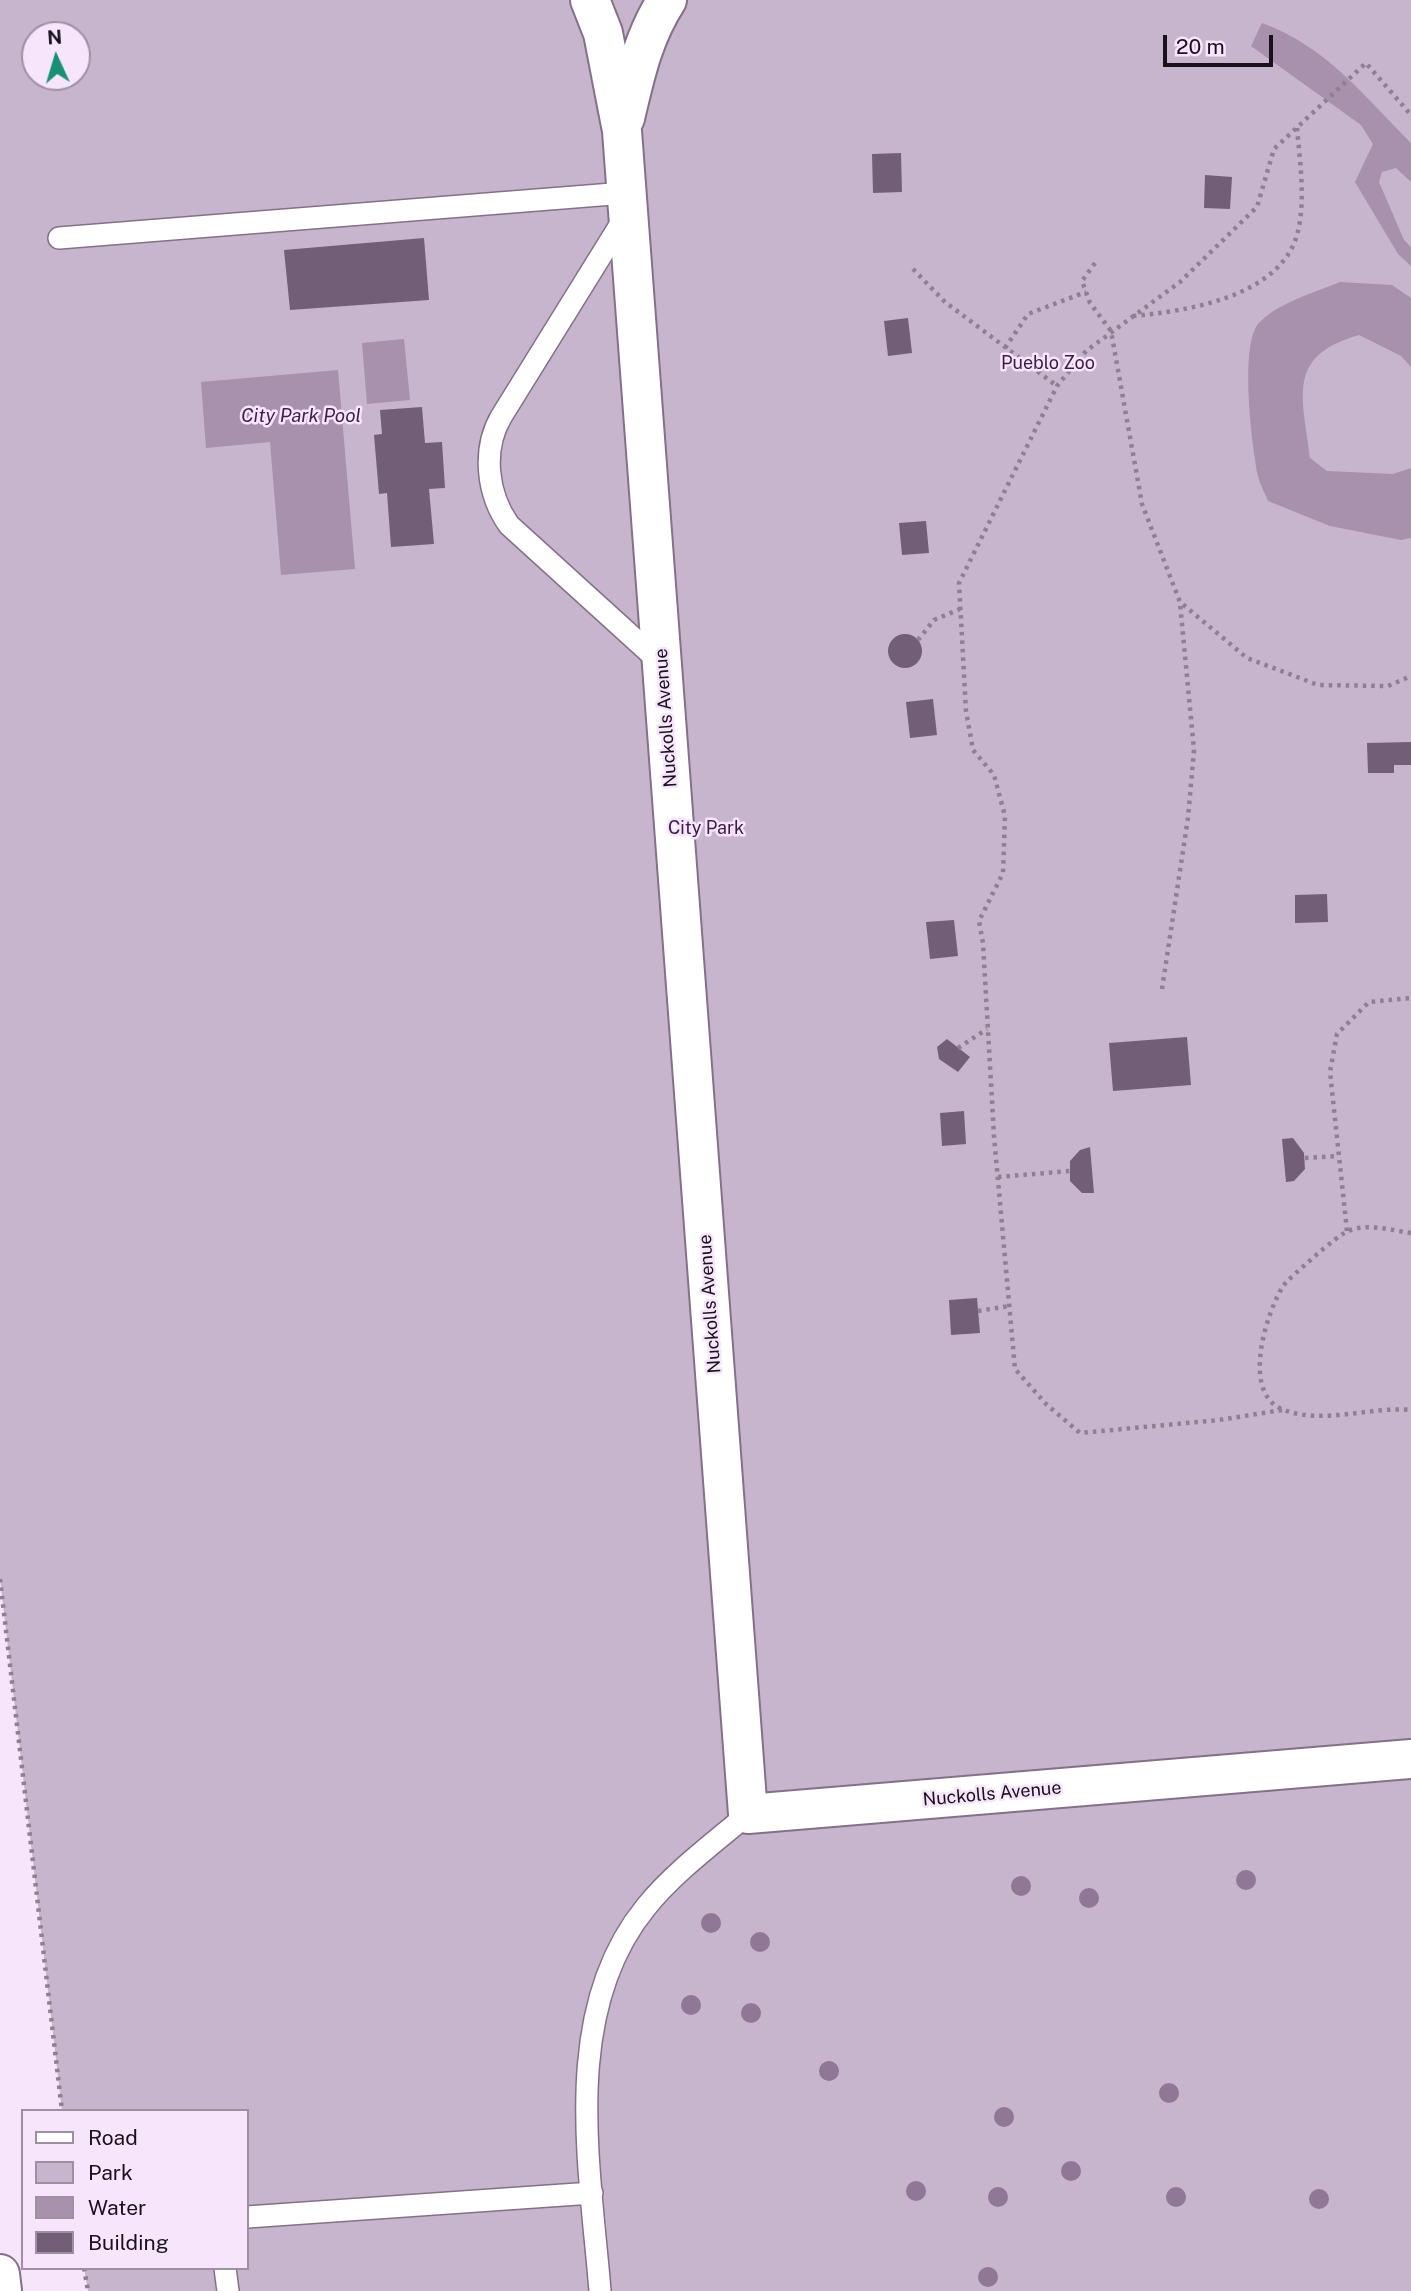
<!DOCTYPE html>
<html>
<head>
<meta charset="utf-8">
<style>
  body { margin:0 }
  #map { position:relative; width:1411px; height:2291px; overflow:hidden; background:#f7e5fc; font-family:"Public Sans",sans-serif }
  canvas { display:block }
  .legend { position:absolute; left:21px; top:2109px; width:228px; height:161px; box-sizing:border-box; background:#f7e5fc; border:2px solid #9e90a2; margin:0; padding:9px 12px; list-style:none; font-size:21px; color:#19111b }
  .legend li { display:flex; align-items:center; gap:14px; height:35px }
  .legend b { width:35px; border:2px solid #9e90a2 }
  .north { position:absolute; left:21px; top:21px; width:70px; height:70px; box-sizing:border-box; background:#f7e5fc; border:2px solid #9e90a2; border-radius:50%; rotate:356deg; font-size:19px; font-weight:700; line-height:28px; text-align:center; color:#19111b }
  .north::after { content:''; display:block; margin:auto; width:24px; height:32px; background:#199074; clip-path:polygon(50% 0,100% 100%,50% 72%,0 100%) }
  .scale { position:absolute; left:1163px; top:35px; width:110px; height:32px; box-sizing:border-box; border:4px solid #19111b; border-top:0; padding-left:9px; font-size:21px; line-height:24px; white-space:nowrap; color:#19111b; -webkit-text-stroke:5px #f7e5fc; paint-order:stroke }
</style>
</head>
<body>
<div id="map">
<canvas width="1411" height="2291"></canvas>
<ul class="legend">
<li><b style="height:9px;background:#fff"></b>Road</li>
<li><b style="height:19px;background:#c7b4cd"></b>Park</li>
<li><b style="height:19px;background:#a791ad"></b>Water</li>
<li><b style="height:19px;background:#725f77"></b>Building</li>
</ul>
<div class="north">N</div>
<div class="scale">20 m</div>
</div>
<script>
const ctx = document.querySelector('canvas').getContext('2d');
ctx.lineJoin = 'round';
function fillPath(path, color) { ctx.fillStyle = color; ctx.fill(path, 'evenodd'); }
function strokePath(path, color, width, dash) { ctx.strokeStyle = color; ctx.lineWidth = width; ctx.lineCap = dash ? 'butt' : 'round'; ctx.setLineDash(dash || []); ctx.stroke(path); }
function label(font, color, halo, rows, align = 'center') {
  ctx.font = font + ' "Public Sans",sans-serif'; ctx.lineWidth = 5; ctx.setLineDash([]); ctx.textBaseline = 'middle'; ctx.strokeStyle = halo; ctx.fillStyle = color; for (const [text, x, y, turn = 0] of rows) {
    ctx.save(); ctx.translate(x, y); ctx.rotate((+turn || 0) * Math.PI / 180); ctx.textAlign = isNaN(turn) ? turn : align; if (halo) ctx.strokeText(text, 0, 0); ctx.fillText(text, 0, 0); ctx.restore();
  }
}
fillPath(new Path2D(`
  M0 0H1411V2291H88L84 2268H247V2111H62L0 1579ZM35 35H77V77H35Z`), '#c7b4cd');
fillPath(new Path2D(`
  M1262 23C1327 47 1363 95 1411 143V182L1396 168 1382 172 1379 182 1404 240 1411 247V266L1398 254 1355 182 1373 144 1361 125 1251 46Z
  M1340 282 1392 285 1411 298V367L1401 356 1359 335C1285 356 1303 397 1310 458L1327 471 1393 474 1411 468V538L1401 540 1330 526 1268 501C1265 493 1260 485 1258 476 1252 448 1239 343 1259 323 1279 302 1314 293 1340 282Z
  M404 339 410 400 367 404 362 343Z
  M338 370 355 569 281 575 270 442 206 448 201 382Z`), '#a791ad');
fillPath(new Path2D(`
  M901 153 902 192 873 193 872 154Z
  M1205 175 1232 177 1230 209 1204 208Z
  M424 238 429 300 290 310 284 250Z
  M908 318 912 353 888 356 884 321Z
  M422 407 425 443 442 442 445 488 429 489 434 544 391 547 387 493 379 494 374 435 382 434 380 410Z
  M926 521 929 553 902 555 899 523Z
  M888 651a17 17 0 1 1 34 0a17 17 0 1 1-34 0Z
  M933 699 937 735 910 738 906 702Z
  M1411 742V765H1394V773H1368L1367 743Z
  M1327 894 1328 922 1295 923V895Z
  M954 920 958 956 930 959 926 922Z
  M1187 1037 1191 1085 1113 1091 1109 1043Z
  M947 1039 970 1057 958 1072 939 1059 937 1047Z
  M964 1111 966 1144 942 1146 940 1113Z
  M1293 1138 1304 1153 1305 1169 1294 1181 1286 1182 1282 1139Z
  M1090 1147 1094 1193H1082L1070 1181V1161L1080 1150Z
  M977 1298 980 1333 951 1335 949 1300Z`), '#725f77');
const lane = new Path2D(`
  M625 217 501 417C482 450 487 494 509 525L661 663
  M59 238 625 193
  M247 2217 592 2193
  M225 2268 228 2291
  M600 2291C590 2166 560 2012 646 1907 673 1873 715 1842 748 1814`);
const street = new Path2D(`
  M590 0 603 33 622 131 748 1814 1411 1759
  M625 118C635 76 643 37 667 0`);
const primary = new Path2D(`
  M0 2274 2 2291`);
strokePath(lane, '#847189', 24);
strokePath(street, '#847189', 42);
strokePath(primary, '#847189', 42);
strokePath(new Path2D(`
  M1095 263 1082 281 1090 303 1111 331 1142 504 1180 602 1247 658 1318 685 1388 686 1411 676
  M913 269 945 302 1057 386
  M1133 316C1187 311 1279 297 1297 235 1306 203 1300 162 1297 128
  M1005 348 1028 314 1086 292
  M918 640 934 620 960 609
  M1162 989 1188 818 1194 750 1180 603
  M958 1048 987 1029
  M1305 1158 1338 1156
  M998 1177 1070 1171
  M1347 1231 1330 1072 1337 1034 1369 1002 1411 998
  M1411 1233C1391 1230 1367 1223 1348 1231 1340 1233 1288 1279 1283 1286 1266 1314 1240 1394 1284 1410 1324 1425 1370 1406 1411 1410
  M978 1311 1009 1306
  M1282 1410 1219 1420 1080 1433 1046 1404 1015 1369 994 1136 983 943 979 921 1003 873 1005 816 994 775 973 750 966 711 959 583 1057 386 1086 351 1180 282 1257 207 1274 149 1366 63 1411 115
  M0 1579 62 2111
  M84 2268 88 2291`), '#8d8090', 4.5, [3.5, 5]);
strokePath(lane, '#fff', 21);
strokePath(street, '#fff', 38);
strokePath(primary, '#fff', 38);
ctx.fillStyle = '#907796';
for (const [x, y] of [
  [1246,1880],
  [1021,1886],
  [1089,1898],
  [711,1923],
  [760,1942],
  [691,2005],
  [751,2013],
  [829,2071],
  [1169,2093],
  [1004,2117],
  [1071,2171],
  [916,2191],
  [998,2197],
  [1176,2197],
  [1319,2199],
  [988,2277]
]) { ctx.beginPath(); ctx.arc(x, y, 10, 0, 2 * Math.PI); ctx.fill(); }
label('18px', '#3b1d43', '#f7e5fc', [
  ["Pueblo Zoo",1048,363],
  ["City Park",706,828]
]);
label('18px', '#19111b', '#f7e5fc', [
  ["Nuckolls Avenue",666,718,-94],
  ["Nuckolls Avenue",710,1304,-94],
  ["Nuckolls Avenue",992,1794,-5]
]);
label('italic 19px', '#3e1f46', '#f7e5fc', [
  ["City Park Pool",301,416]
]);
</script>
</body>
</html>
